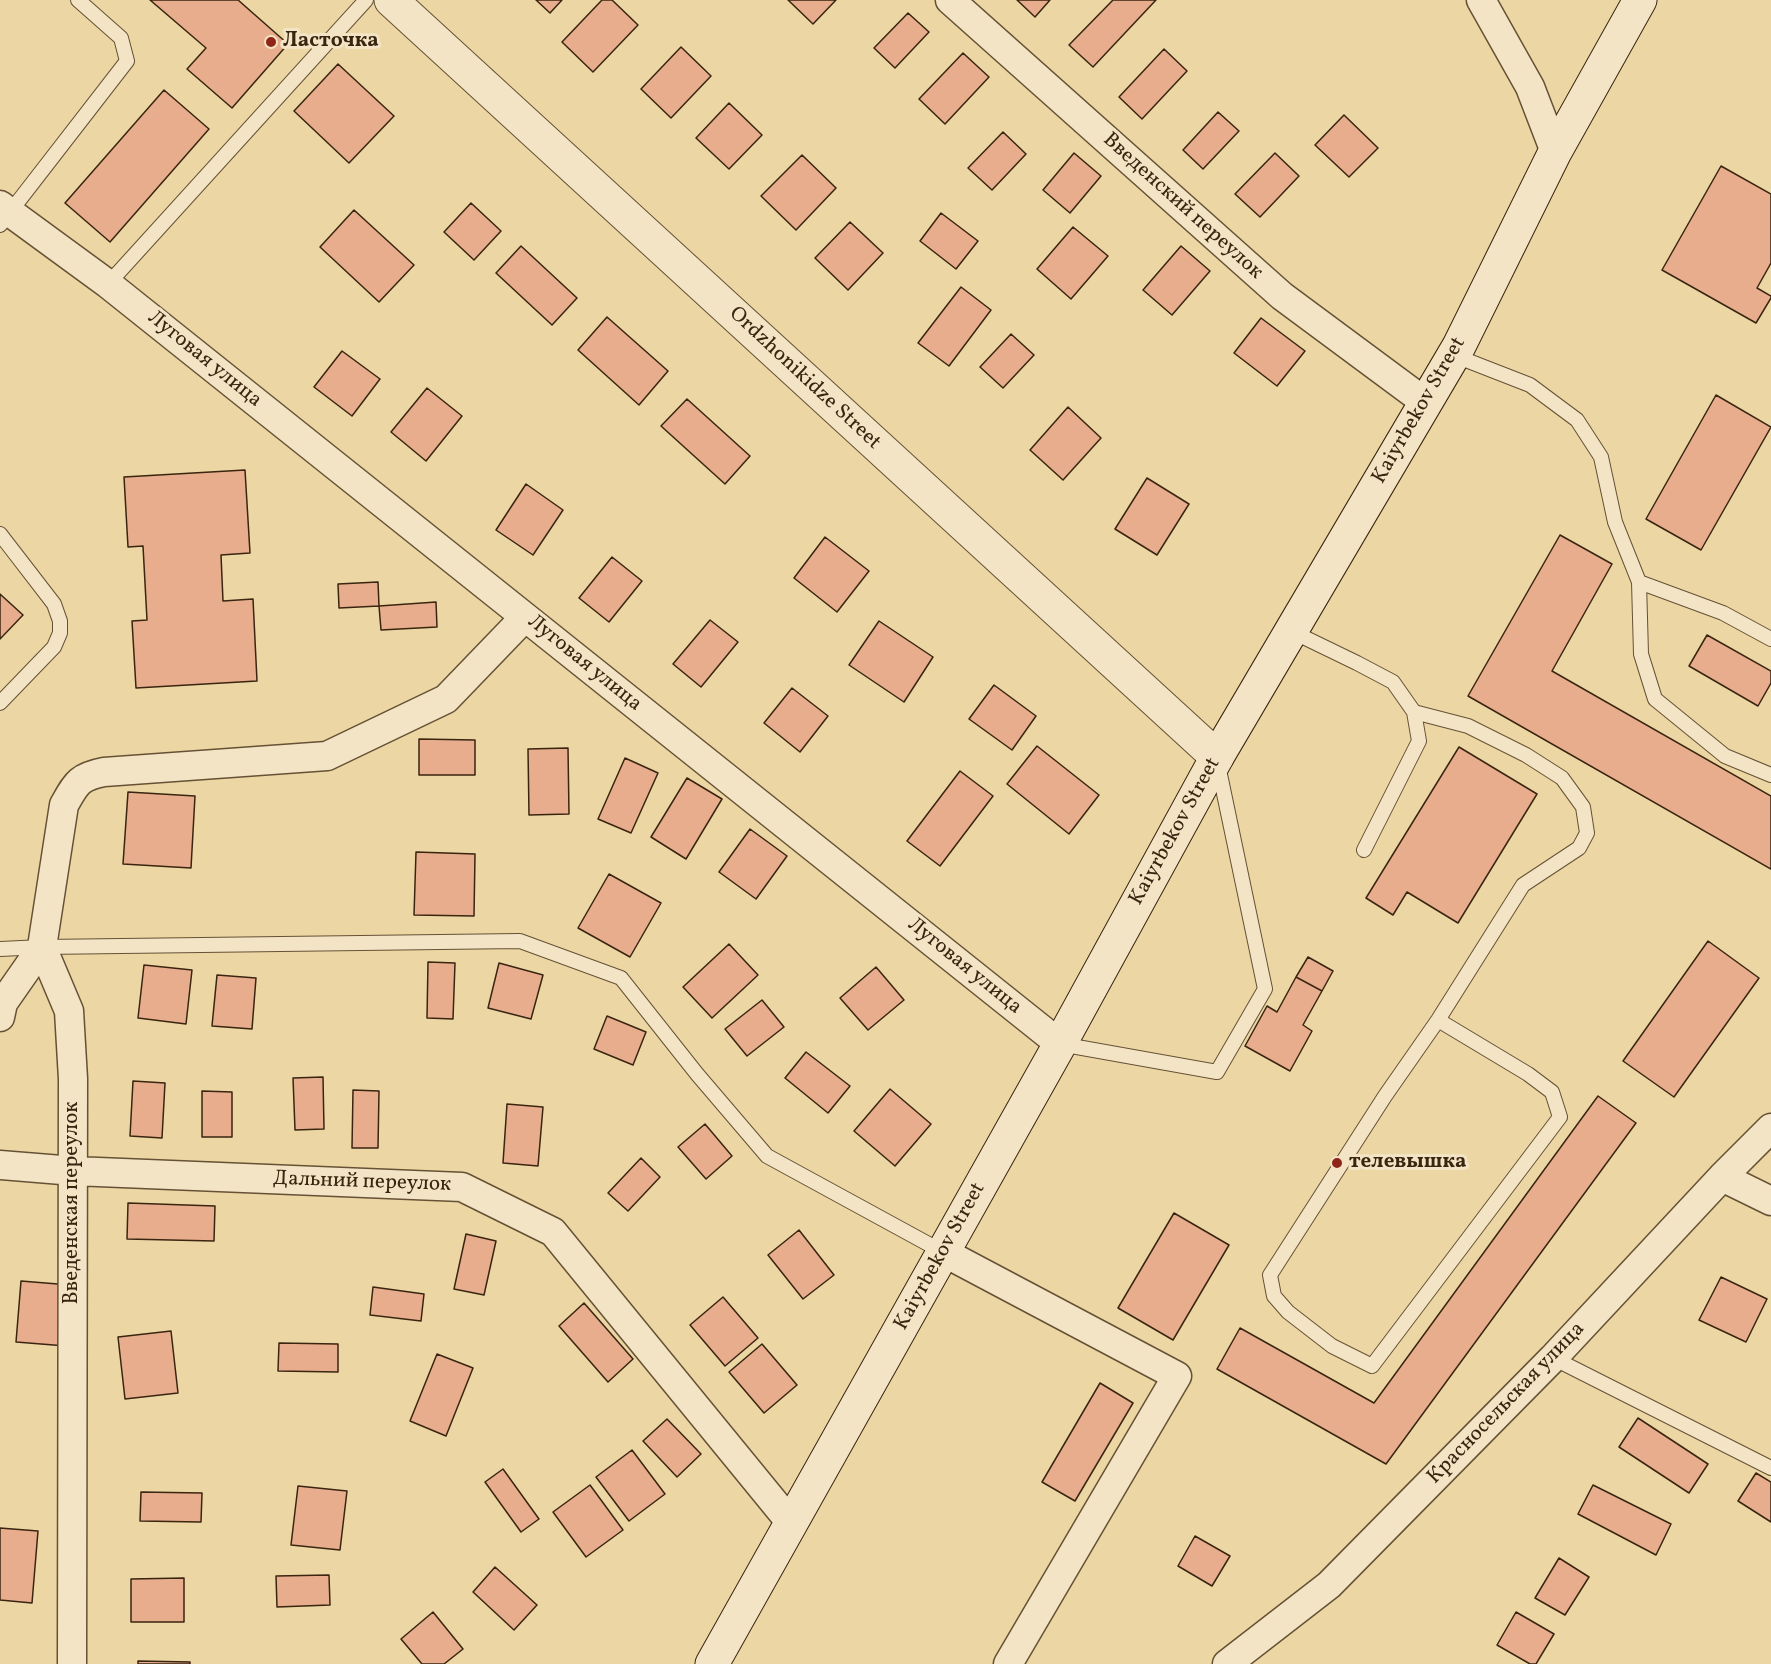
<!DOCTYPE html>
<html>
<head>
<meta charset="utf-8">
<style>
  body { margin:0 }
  canvas { display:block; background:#ebd6a4 }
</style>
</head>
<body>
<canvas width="1771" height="1664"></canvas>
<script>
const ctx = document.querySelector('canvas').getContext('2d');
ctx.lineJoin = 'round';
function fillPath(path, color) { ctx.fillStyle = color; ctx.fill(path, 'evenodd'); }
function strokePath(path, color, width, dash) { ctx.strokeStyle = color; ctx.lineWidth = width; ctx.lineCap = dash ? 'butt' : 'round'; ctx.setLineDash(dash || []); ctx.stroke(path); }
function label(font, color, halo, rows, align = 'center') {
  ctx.font = font + ' Vollkorn,serif'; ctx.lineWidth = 6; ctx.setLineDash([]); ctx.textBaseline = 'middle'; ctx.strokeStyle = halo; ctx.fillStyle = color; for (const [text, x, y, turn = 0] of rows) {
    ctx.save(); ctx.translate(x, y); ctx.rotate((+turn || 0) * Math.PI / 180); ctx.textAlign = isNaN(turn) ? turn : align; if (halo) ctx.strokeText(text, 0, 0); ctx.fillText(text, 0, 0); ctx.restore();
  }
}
const building = new Path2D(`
  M150 0H238L288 44 232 108 187 69 206 48Z
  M536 0H562L550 13Z
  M602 0H612L638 25 593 72 562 42Z
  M788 0H836L813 24Z
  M1017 0H1050L1035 17Z
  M1113 0H1156L1093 67 1069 45Z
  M908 13 929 32 895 68 874 48Z
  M681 47 711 76 671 118 641 89Z
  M1164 49 1187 71 1142 119 1119 97Z
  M963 53 989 77 945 124 919 99Z
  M338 64 394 116 349 163 294 111Z
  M164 90 209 129 110 242 65 203Z
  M729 103 762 135 729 169 696 138Z
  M1218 112 1239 131 1203 169 1183 150Z
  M1344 115 1378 148 1349 177 1315 145Z
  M1003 132 1026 154 992 190 968 168Z
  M1074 153 1101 176 1070 213 1043 190Z
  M1275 153 1299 176 1260 217 1235 194Z
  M802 155 836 188 796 230 761 196Z
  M1721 166 1771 194V263L1757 288 1771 296V298L1756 323 1662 270Z
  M471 203 501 231 474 260 444 232Z
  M354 210 414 265 379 302 320 247Z
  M941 213 978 241 956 269 920 241Z
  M850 222 883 253 848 290 815 258Z
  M1073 227 1108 256 1071 299 1037 269Z
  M521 246 577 298 552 325 496 273Z
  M1181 246 1210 271 1172 315 1143 290Z
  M961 287 991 310 949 366 918 343Z
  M607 317 668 371 639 405 578 350Z
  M1261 318 1305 351 1277 386 1234 353Z
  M1011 334 1034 355 1003 388 980 367Z
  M342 351 380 379 352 416 314 387Z
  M427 388 462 416 426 461 391 432Z
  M1716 395 1771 427 1701 550 1646 519Z
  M687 399 750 456 725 484 661 426Z
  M1068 407 1101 438 1063 480 1030 450Z
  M245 470 250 553 221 555 223 601 253 599 257 681 136 688 132 621 147 620 143 546 128 547 124 477Z
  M1147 478 1189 504 1157 555 1115 529Z
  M526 484 563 510 533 555 496 530Z
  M1560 535 1612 564 1552 671 1771 796V869L1468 696Z
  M825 537 869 571 837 612 794 578Z
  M612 557 642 581 609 622 579 598Z
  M378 582 379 606 339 608 338 584Z
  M0 594 23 615 0 639Z
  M436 602 437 627 381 630 379 606Z
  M710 620 738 642 701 687 673 664Z
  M879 621 933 657 904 702 849 665Z
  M1707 635 1771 671V683L1758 706 1689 666Z
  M994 685 1036 716 1012 750 969 719Z
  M792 688 828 716 800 752 764 723Z
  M419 739 475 740V775H419Z
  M1037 746 1099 795 1069 834 1007 784Z
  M1459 747 1537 794 1458 923 1407 892 1393 915 1366 898Z
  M568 748 569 814 529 815 528 749Z
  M625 758 658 773 631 833 598 819Z
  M960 771 993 796 940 866 907 841Z
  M687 778 722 799 686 859 651 837Z
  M128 792 195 796 191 868 123 864Z
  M750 829 787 856 756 899 719 872Z
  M416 852 475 854 474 916 414 915Z
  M609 874 661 903 630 957 578 928Z
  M1708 941 1759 978 1674 1097 1623 1061Z
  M729 944 758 975 712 1018 683 987Z
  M1308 957 1333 971 1322 991 1296 977Z
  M428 962 455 963 453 1019 427 1018Z
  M499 963 543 975 531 1019 488 1008Z
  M144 965 192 970 186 1024 138 1018Z
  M876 967 904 1000 868 1030 840 998Z
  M217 975 256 978 252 1029 212 1026Z
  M1296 977 1322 991 1303 1025 1312 1031 1290 1071 1245 1046 1267 1006 1277 1012Z
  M762 1000 784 1027 747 1056 725 1029Z
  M607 1016 646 1032 633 1065 594 1049Z
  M806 1052 850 1086 828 1113 785 1078Z
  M323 1077 324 1129 295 1130 293 1078Z
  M133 1081 165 1083 162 1138 130 1136Z
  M890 1089 931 1124 895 1166 854 1131Z
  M353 1090 379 1091 378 1148H352Z
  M202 1091 232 1092V1137H202Z
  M1598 1096 1636 1123 1386 1464 1217 1369 1240 1328 1374 1403Z
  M507 1104 543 1107 538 1166 503 1163Z
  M705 1124 732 1156 706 1179 678 1147Z
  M641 1158 660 1177 628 1211 608 1193Z
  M128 1203 215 1206 214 1241 127 1239Z
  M1174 1213 1229 1245 1173 1340 1118 1308Z
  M799 1230 834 1275 803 1299 768 1255Z
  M466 1234 496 1241 484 1295 454 1289Z
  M1721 1277 1767 1299 1746 1342 1699 1320Z
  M21 1281 70 1285 66 1346 16 1342Z
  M373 1287 424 1294 421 1321 370 1315Z
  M723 1297 758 1338 725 1366 690 1325Z
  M584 1303 633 1359 608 1382 559 1326Z
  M171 1331 178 1393 125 1399 118 1337Z
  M279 1343 338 1344V1372L278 1371Z
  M762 1344 797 1385 764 1413 729 1372Z
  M437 1354 473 1368 446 1436 410 1421Z
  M1100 1383 1133 1403 1075 1501 1042 1482Z
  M1638 1418 1708 1464 1689 1493 1619 1447Z
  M667 1419 701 1454 677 1477 643 1441Z
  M632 1450 665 1494 629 1521 596 1477Z
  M503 1469 539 1519 521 1532 485 1482Z
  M1756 1473 1771 1482V1522L1738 1501Z
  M590 1485 623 1530 586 1557 553 1512Z
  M1593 1485 1671 1524 1656 1555 1578 1514Z
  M298 1486 347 1491 340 1550 291 1545Z
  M141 1492 202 1493 201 1522 140 1521Z
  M0 1528 38 1531 32 1603 0 1600Z
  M1195 1536 1230 1556 1212 1586 1178 1566Z
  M1559 1558 1589 1577 1565 1615 1535 1598Z
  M495 1567 537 1605 514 1630 473 1592Z
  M329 1575 330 1605 277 1607 276 1576Z
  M184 1578V1622H131V1579Z
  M433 1612 463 1649 444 1664H422L401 1639Z
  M1516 1612 1554 1634 1536 1664H1530L1497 1645Z
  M138 1661 190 1662V1664H138Z`);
fillPath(building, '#e7ad8d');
strokePath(building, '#3a2510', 1.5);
const service = new Path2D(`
  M0 225 127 61 121 38 78 0
  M108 284 366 0
  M1453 355 1530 385 1577 420 1601 457 1615 522 1639 582 1641 654 1655 699 1725 756 1771 775
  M0 534 54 604 60 621V633L54 647 0 703
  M1639 582 1723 613 1771 639
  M1291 631 1357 663 1393 682 1414 712 1419 741 1364 850
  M1414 712 1468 726 1526 755 1562 778 1583 807 1587 833 1579 848 1523 885 1438 1020 1385 1096 1270 1275 1274 1296 1288 1312 1332 1346 1372 1366 1560 1117 1552 1092 1528 1074 1438 1020
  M0 949 42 947 520 941 621 978 697 1074 767 1156 943 1252
  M1060 1044 1217 1072 1265 989 1218 765
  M1553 1358 1771 1468`);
const minor = new Path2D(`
  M950 0 1282 296 1425 402
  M1481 0 1530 87 1555 152
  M0 205 108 284 1060 1044
  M0 1017 3 1003 42 947
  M0 1165 74 1171 462 1187 553 1232 791 1523
  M1722 1177 1771 1201
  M943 1252 1177 1376 1008 1664
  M72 1664 73 1079 69 1011 42 947 64 805C76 784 78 777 104 772L327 756 446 699 525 617
  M1227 1664 1329 1585 1553 1358 1722 1177 1771 1128`);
const tertiary = new Path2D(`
  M391 0 1217 757`);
const secondary = new Path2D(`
  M712 1664 1060 1044 1217 757 1459 346 1555 152 1640 0`);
strokePath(service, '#665135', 16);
strokePath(minor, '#665135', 31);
strokePath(tertiary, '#665135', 35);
strokePath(secondary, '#3a2510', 35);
strokePath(service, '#f2e4c4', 14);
strokePath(minor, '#f2e4c4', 28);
strokePath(tertiary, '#f2e4c4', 33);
strokePath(secondary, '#f2e4c4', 33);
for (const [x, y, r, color] of [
  [271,42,6,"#8f2418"],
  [1337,1163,6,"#8f2418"]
]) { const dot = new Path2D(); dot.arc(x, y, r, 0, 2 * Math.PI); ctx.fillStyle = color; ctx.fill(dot); strokePath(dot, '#f2e4c4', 2); }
label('bold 21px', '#3a2510', '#f2e4c4', [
  ["Ласточка",283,42],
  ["телевышка",1349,1163]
], 'left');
label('21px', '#3a2510', '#f2e4c4', [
  ["Введенский переулок",1182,207,42],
  ["Луговая улица",204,360,39],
  ["Ordzhonikidze Street",804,379,43],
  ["Kaiyrbekov Street",1420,411,-60],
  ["Луговая улица",584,664,39],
  ["Kaiyrbekov Street",1176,832,-61],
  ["Луговая улица",964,967,39],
  ["Дальний переулок",362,1183,2],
  ["Введенская переулок",73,1203,-90],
  ["Kaiyrbekov Street",941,1257,-61],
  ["Красносельская улица",1507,1404,-46]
]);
</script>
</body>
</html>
